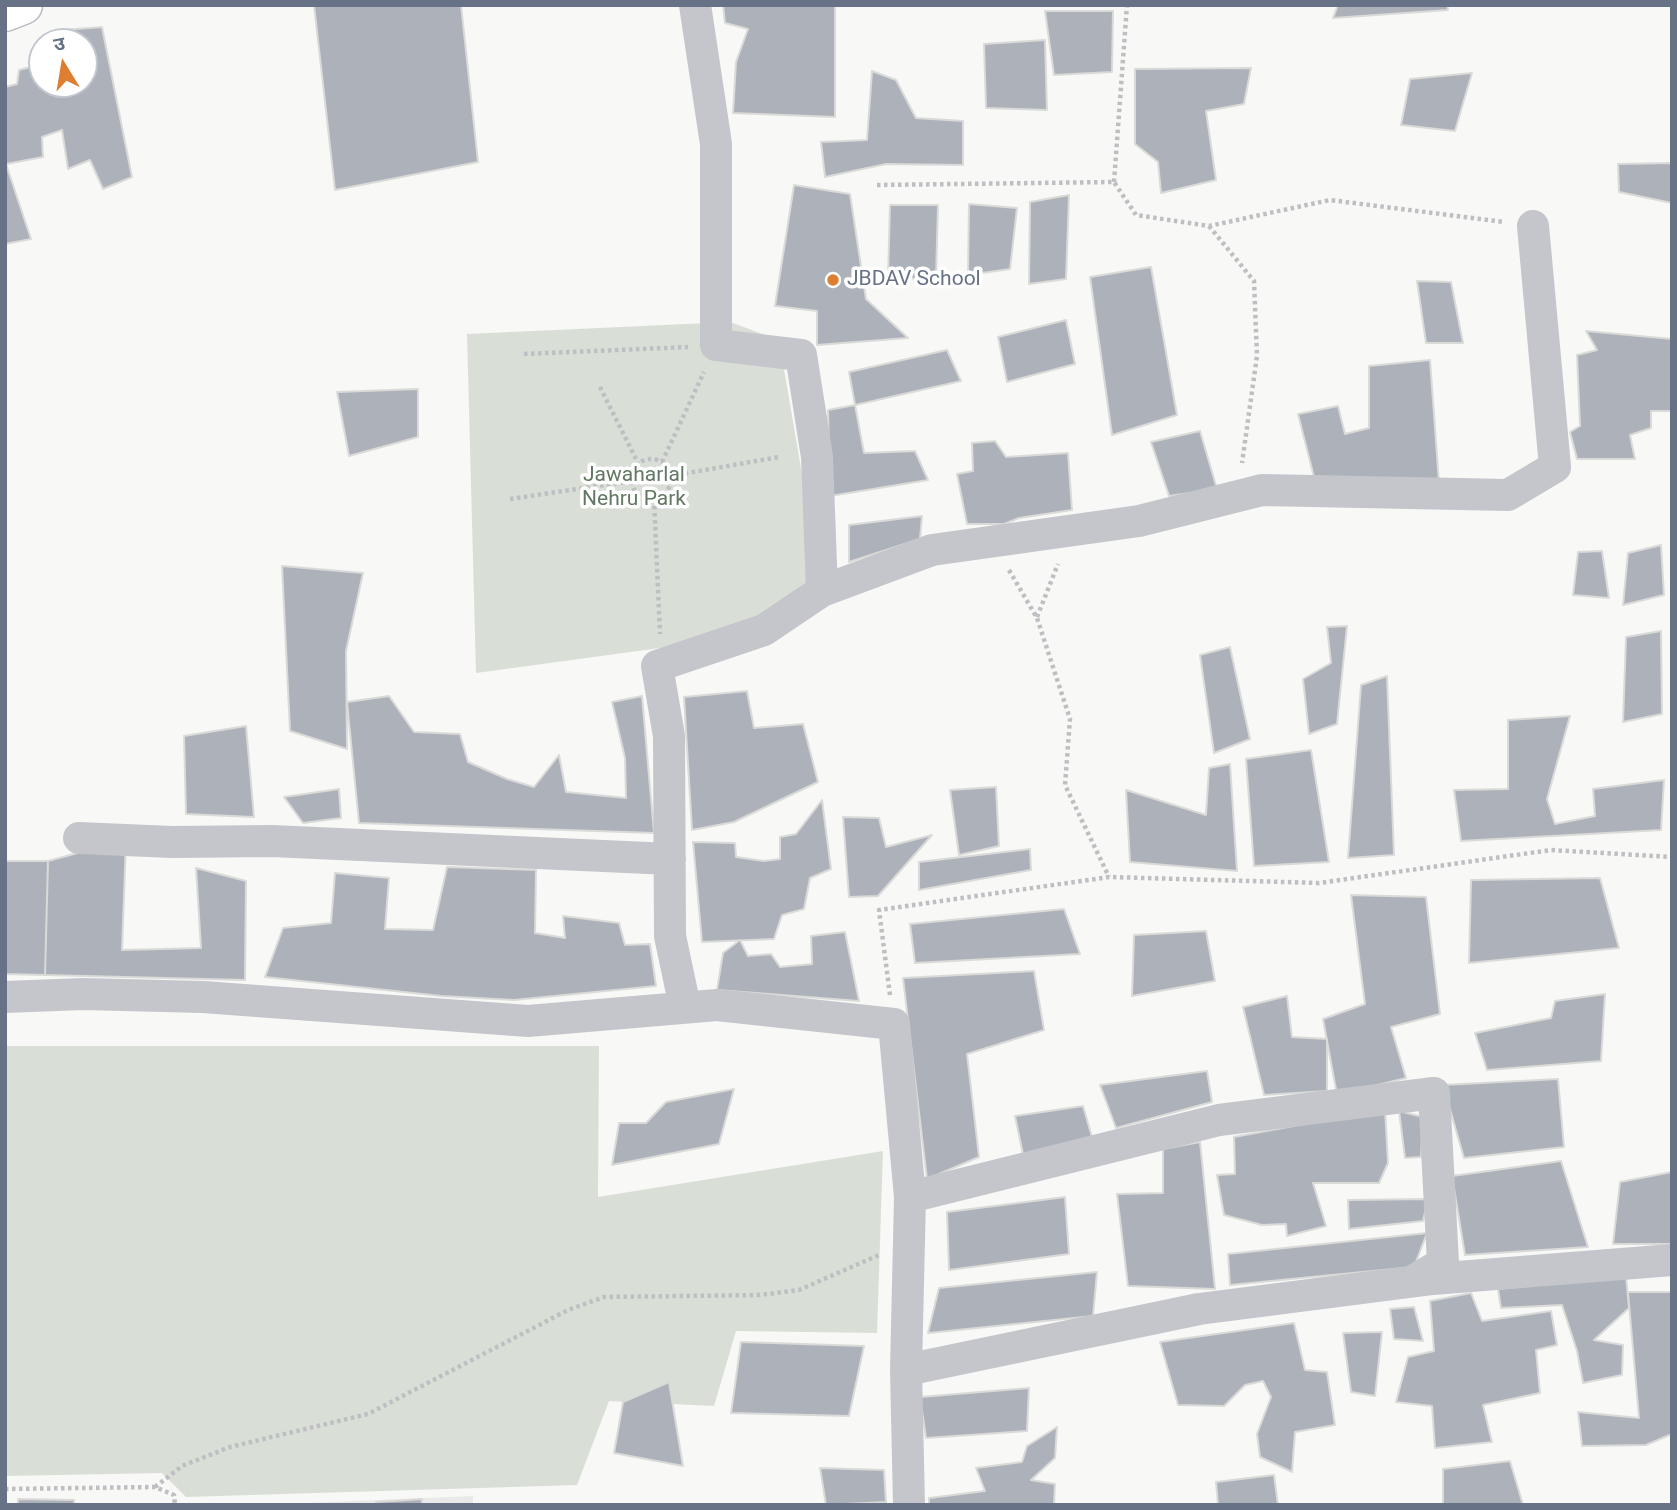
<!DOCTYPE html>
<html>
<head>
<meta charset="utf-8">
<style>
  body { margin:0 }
  #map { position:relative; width:1677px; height:1510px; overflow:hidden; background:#f8f8f6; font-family:Roboto,"Noto Sans Devanagari",sans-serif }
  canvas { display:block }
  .frame { position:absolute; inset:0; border:7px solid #687286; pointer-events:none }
  .north { position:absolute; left:28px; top:28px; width:70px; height:70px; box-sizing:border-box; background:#fff; border:2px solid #c3c7cf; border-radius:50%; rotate:349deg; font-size:19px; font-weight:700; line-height:28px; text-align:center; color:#687286 }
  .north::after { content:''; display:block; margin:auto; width:24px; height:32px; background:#de7e30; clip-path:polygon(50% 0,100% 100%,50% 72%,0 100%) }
</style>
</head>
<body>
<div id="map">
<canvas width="1677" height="1510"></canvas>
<div class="frame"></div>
<div class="north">उ</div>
</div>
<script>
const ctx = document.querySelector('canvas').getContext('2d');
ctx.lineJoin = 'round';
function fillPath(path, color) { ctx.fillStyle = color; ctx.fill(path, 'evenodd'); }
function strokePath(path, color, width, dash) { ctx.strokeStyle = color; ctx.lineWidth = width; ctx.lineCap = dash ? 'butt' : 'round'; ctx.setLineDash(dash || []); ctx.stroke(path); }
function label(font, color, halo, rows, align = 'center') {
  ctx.font = font + ' Roboto,sans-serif'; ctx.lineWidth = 7; ctx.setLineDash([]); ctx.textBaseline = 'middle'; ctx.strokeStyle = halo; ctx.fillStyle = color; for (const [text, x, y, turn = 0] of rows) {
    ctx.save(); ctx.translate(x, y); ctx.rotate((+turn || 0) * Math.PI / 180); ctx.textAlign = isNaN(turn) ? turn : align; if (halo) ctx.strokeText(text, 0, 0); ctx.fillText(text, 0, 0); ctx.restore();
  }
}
fillPath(new Path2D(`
  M473 1496V1505H259Z`), '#e9e9e9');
fillPath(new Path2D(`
  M730 322 779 340 803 480 810 590 758 621 660 648 476 673 467 334Z
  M5 1046H599L598 1197 883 1151 877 1333 736 1331 714 1406 609 1401 577 1485 186 1497 162 1473 5 1476Z`), '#d9dfd7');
const building = new Path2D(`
  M314 5H461L478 162 335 190Z
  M723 5H835V117L733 113 736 62 748 29 725 23Z
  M1338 5H1447L1448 10 1333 18Z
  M1045 11H1113L1112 72 1054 75Z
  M102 27 132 177 103 189 90 160 68 169 62 130 42 137 43 157 6 164 31 239 5 244V87L17 84 19 70 42 64V84H84V42H57L62 30Z
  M1045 40 1047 110 986 108 984 44Z
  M1251 68 1244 104 1206 111 1216 180 1161 193 1158 162 1135 144V69Z
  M872 71 896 80 916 118 963 121V165L886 164 825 177 821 142 867 140Z
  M1472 73 1455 131 1401 125 1410 79Z
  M1672 163V203L1619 192 1618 164Z
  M794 185 850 194 866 299 908 338 817 345V311L775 306Z
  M1069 195 1066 279 1029 284 1030 202Z
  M969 204 1017 208 1010 269 968 275Z
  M890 205H938L936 279 888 278Z
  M1151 267 1177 415 1112 435 1090 277Z
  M1417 281 1451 282 1463 343H1426Z
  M1066 320 1075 364 1007 382 998 337Z
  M1586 331 1672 339V411H1651V428L1630 435 1635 459H1577L1570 432 1580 426 1577 355 1597 350Z
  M947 350 961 381 855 405 849 372Z
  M1430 360 1439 483 1314 477 1298 414 1338 406 1345 434 1369 428V366Z
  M418 389V437L349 456 337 392Z
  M855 405 864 453 915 451 928 480 830 496 828 410Z
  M1200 431 1217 489 1169 496 1151 442Z
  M995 441 1006 457 1068 453 1072 510 1019 518 1004 524H967L957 474 973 471 972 443Z
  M922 516 920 539 849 562V525Z
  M1661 545 1664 595 1623 605 1628 553Z
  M1602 551 1609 598 1573 595 1578 552Z
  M282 566 363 573 346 651 347 749 290 731Z
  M1347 626 1337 724 1309 734 1303 679 1331 663 1327 627Z
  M1661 631 1662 714 1623 722 1626 637Z
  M1230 647 1250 739 1214 753 1200 655Z
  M1387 676 1394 855 1348 858 1361 685Z
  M747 691 754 728 803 724 818 782 734 822 692 830 684 697Z
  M389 696 414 732 460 734 468 762 507 779 534 787 559 755 566 792 626 798 625 758 612 702 642 696 654 833 359 823 347 702Z
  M1570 716 1547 799 1555 824 1595 816 1593 789 1664 780 1661 830 1461 841 1454 790 1508 789V720Z
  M246 726 254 817 186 814 184 736Z
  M1311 750 1329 862 1254 866 1246 759Z
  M1230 764 1237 871 1130 862 1126 790 1206 815 1209 768Z
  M996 787 999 846 959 855 950 790Z
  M339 789 341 818 303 823 284 797Z
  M822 800 831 869 810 878 804 909 782 915 774 939 702 942 693 842 735 843 736 857 764 861 780 859V837L796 834Z
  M843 817 879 818 886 847 932 835 878 896 849 897Z
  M126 840 122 950 201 948 196 868 246 881 245 980 45 975 48 861Z
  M1030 849 1031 870 919 890V862Z
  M5 861H48L45 975 5 974Z
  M447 867 536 870 535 933 565 938 563 916 619 923 625 945 650 944 656 986 514 1000 441 996 265 977 283 928 331 923 335 873 389 878 385 929 433 930Z
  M1600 878 1619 948 1469 963 1471 880Z
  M1351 895 1426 897 1440 1014 1391 1027 1406 1078 1337 1095 1323 1019 1365 1004Z
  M1064 909 1080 954 915 963 910 924Z
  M1206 931 1215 981 1132 996 1134 935Z
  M845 932 859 1001 717 990 723 953 740 940 748 956 771 954 780 967 812 964 811 936Z
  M1034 971 1044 1030 967 1054 979 1157 927 1179 903 978Z
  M1605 994 1601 1061 1487 1070 1475 1033 1551 1018 1555 1001Z
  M1287 996 1292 1037 1327 1039V1091L1264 1095 1243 1007Z
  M1207 1071 1212 1102 1116 1128 1100 1085Z
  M1558 1079 1564 1147 1464 1158 1443 1085Z
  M734 1089 719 1144 612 1165 619 1123H646L666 1102Z
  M1083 1106 1092 1137 1023 1154 1015 1116Z
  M1385 1109 1388 1163 1379 1183H1313L1326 1226 1287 1236 1286 1224 1262 1225 1224 1215 1217 1175 1235 1174 1234 1137Z
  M1399 1111 1423 1117 1421 1157 1405 1158Z
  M1200 1142 1215 1289 1128 1286 1117 1194 1163 1193V1149Z
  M1561 1161 1588 1247 1465 1255 1452 1176Z
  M1672 1172V1244H1613L1620 1182Z
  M1065 1197 1069 1254 949 1270 947 1212Z
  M1428 1199 1423 1221 1349 1229 1348 1200Z
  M1427 1233 1414 1267 1230 1285 1228 1254Z
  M1097 1272 1093 1316 928 1333 939 1288Z
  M1626 1276 1629 1308 1594 1340 1623 1345 1622 1375 1583 1383 1577 1351 1562 1305 1501 1308 1498 1289Z
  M1628 1292H1672V1434L1646 1445 1582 1446 1578 1412 1639 1418Z
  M1471 1293 1482 1321 1551 1311 1557 1345 1536 1350 1540 1393 1483 1405 1492 1442 1435 1448 1432 1406 1396 1402 1408 1357 1434 1351 1430 1301Z
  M1414 1307 1423 1341 1394 1339 1390 1309Z
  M1294 1323 1305 1370 1327 1372 1335 1425 1295 1432 1292 1472 1260 1457 1257 1434 1271 1397 1263 1381 1245 1385 1224 1406 1178 1405 1160 1342Z
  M1382 1332 1375 1396 1351 1392 1343 1333Z
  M741 1342 864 1346 849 1416 731 1413Z
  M669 1382 683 1466 614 1453 623 1402Z
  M1029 1388 1027 1431 926 1438 920 1397Z
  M1057 1427 1055 1458 1031 1480 1055 1484 1054 1505H929V1498L985 1491 976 1468 1022 1462 1027 1446Z
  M1510 1461 1523 1505H1443V1469Z
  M820 1468 884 1470 886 1502 826 1505Z
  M1274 1475 1278 1505H1218L1216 1482Z
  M18 1499 74 1500V1505H18Z
  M422 1499V1505H376V1502Z`);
fillPath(building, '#adb2ba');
strokePath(building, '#dadad8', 2);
const major = new Path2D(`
  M5 12 23 5`);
strokePath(major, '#b7babf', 41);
strokePath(new Path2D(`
  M1114 182 1127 5
  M877 185 1114 182 1136 215 1209 226 1330 200 1504 222
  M1209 226 1254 281 1257 356 1242 463
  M524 354 688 347
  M600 387 638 463
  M631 479a20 20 0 1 1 40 0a20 20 0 1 1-40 0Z
  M662 462 704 372
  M671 476 779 457
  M510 499 631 481
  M654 499 660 634
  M1009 570 1037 618 1070 719 1065 785 1109 877
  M1037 617 1058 564
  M890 995 879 910 1109 877 1319 883 1551 850 1672 857
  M155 1487 182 1466 230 1447 368 1414 568 1310 604 1297 760 1295 799 1290 879 1255
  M5 1489 155 1487 174 1495 175 1505`), '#bebfc2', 4.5, [3.5, 3.5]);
strokePath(new Path2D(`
  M822 591 932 550 1139 521 1262 490 1508 495 1555 467 1533 226
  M79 838 172 842 272 841 670 859
  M5 997 83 994 203 997 528 1021 717 1005 894 1024 910 1197 906 1370 909 1505
  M685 1007 670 936 669 736 657 666 764 630 822 591 817 457 801 355 716 345V144L695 5
  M910 1197 1219 1120 1434 1093 1443 1263 1413 1281
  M906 1370 1199 1309 1433 1279 1672 1260`), '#c4c6cb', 32);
strokePath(major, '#fff', 38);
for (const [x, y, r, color] of [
  [833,280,7,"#de7e30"]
]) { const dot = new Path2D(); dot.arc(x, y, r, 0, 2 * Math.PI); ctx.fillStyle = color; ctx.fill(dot); strokePath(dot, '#fff', 2.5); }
label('21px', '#687286', '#fff', [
  ["JBDAV School",847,280]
], 'left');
label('21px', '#637863', '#fff', [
  ["Jawaharlal",634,476],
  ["Nehru Park",634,500]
]);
</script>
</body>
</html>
